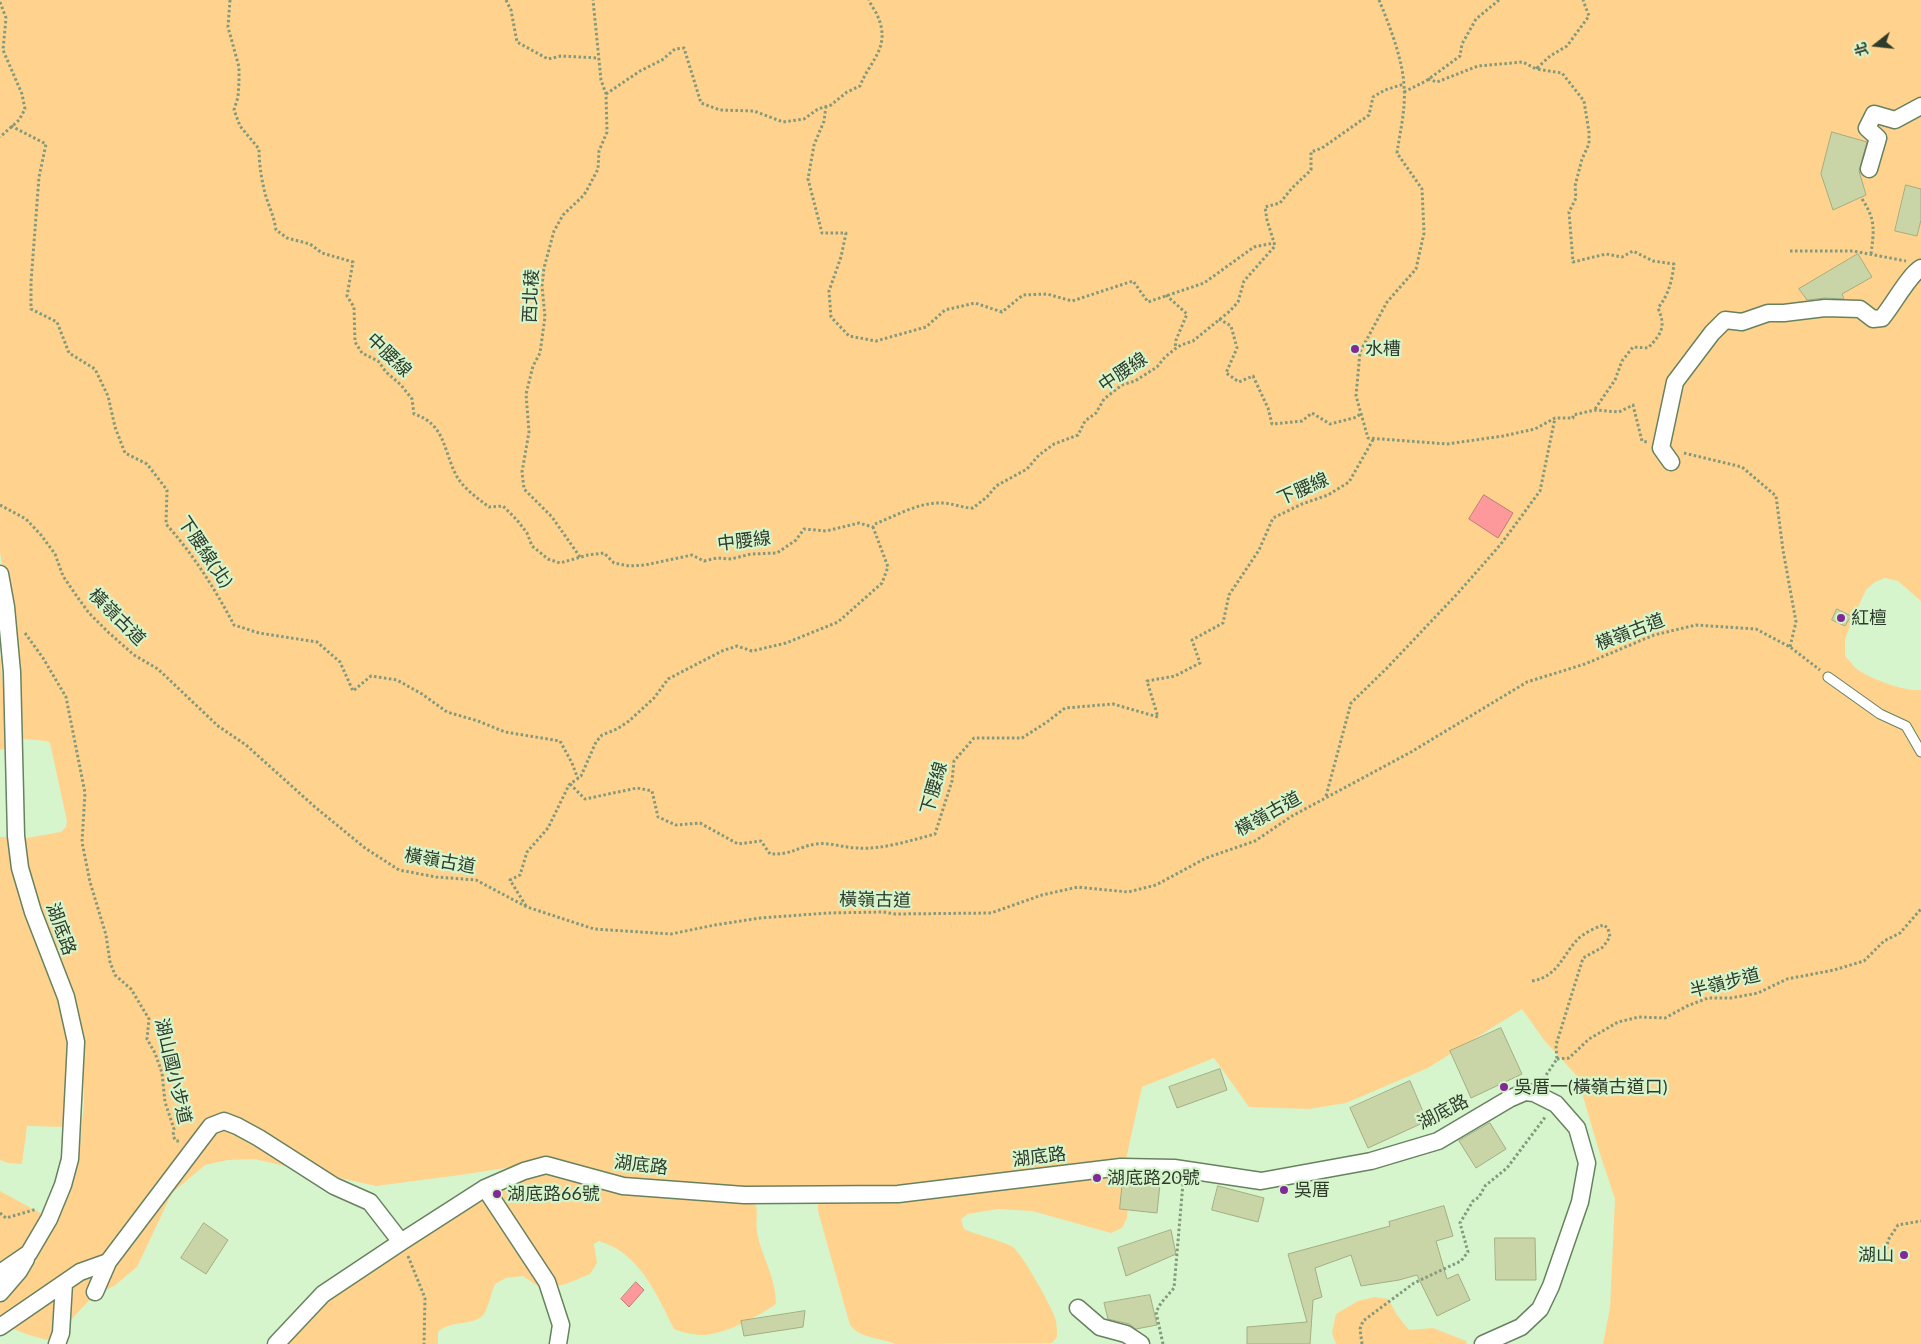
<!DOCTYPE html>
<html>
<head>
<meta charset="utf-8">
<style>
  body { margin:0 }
  #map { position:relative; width:1921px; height:1344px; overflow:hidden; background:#d6f5cd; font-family:Lato,"Noto Sans TC",sans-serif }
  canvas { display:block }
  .north { position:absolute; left:1851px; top:20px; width:50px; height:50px; -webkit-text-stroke:4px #d6f5cd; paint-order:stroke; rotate:254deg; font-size:14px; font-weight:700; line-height:20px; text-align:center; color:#2f3b2b }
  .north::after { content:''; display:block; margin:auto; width:18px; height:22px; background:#2f3b2b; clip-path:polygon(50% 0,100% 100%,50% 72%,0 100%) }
</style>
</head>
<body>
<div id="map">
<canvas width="1921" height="1344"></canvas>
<div class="north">北</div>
</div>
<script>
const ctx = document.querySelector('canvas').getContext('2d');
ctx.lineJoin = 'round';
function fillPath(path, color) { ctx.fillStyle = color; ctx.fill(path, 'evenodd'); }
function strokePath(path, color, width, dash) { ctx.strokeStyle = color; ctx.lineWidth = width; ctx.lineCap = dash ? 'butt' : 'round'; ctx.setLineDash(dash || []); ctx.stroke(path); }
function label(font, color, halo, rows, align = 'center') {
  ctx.font = font + ' Lato,"Noto Sans TC",sans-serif'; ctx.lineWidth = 4.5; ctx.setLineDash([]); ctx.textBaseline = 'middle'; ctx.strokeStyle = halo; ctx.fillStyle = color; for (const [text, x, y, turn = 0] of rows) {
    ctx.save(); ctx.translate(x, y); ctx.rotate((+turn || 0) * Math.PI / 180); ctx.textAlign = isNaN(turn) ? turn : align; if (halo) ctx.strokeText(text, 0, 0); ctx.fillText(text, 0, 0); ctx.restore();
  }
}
fillPath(new Path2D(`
  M0 0H1921V189L1906 186 1895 230 1917 236 1921 220V601L1898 581 1885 578 1875 582 1866 590 1852 620 1845 640V656C1849 660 1853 666 1858 670 1872 679 1905 692 1921 690V1344H1603L1610 1308 1615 1199 1600 1154 1577 1076 1544 1040 1522 1009 1428 1068 1346 1103 1309 1109 1249 1107 1214 1058 1142 1087 1126 1159 899 1187 748 1190 623 1182 545 1162 460 1175 376 1186 254 1159 228 1160 205 1165 172 1193 137 1267 114 1286 93 1296 71 1320 47 1340 29 1335 0 1324V1191L42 1214 46 1215 55 1214 78 1165 84 1102 82 1039 75 1002 54 940H46L21 839 61 832 66 827 67 821 50 743 47 741 23 739 18 728 8 602 0 552ZM1859 174 1866 195 1833 210ZM1858 254 1871 277 1830 272ZM1830 273 1845 300 1830 304H1810L1800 289Z
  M0 653 9 748 0 750Z
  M0 837H10L60 998 71 1042 67 1127 27 1126 22 1164 8 1163 0 1160Z
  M546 1170 753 1200C760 1209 755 1219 757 1231 761 1257 776 1275 776 1304 759 1316 725 1334 705 1335 694 1335 684 1333 674 1329 660 1301 646 1267 617 1249 612 1246 605 1243 599 1241L594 1244 597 1263 590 1274 566 1284 542 1289 523 1276 506 1278 495 1284C491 1293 489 1306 484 1314 474 1327 451 1319 438 1332V1344H284L323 1300 485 1195Z
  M1109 1173 1129 1175 1127 1218 1122 1228 1111 1233 1032 1211 998 1209 968 1214 961 1219 964 1229C974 1234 1010 1243 1014 1248 1024 1257 1048 1301 1054 1315 1057 1322 1057 1329 1057 1337L1052 1343 896 1344C881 1338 861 1339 850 1325L818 1211V1203L820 1201Z
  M1375 1297 1388 1299 1397 1315 1409 1330 1433 1328 1466 1341 1467 1344H1336L1332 1333 1336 1314 1358 1301Z`), '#ffd38d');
const water = new Path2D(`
  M1484 495 1513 513 1498 538 1469 519Z
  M636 1282 644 1290 629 1307 621 1299Z`);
fillPath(water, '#fd989b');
strokePath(water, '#bf7c79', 1);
const building = new Path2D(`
  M1832 132 1867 142 1859 171 1866 195 1833 210 1821 174Z
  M1906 185 1921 189V220L1917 236 1895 231Z
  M1858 254 1872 277 1842 294 1844 299 1825 298 1807 300 1799 289Z
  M1837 609 1851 616 1845 626 1832 620Z
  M1501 1028 1522 1074 1471 1098 1450 1051Z
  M1220 1069 1227 1090 1177 1108 1169 1087Z
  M1410 1081 1427 1121 1368 1148 1350 1108Z
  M1490 1123 1506 1149 1476 1168 1459 1141Z
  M1123 1179 1160 1184 1157 1213 1120 1209Z
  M1218 1186 1264 1198 1258 1222 1212 1210Z
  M1444 1206 1453 1236 1436 1241 1447 1279 1458 1274 1470 1300 1437 1316 1417 1275 1399 1280 1361 1286 1351 1255 1315 1268 1322 1297 1313 1300 1310 1344H1247V1327L1307 1322 1288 1254 1390 1226 1389 1222Z
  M204 1223 228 1240 206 1274 181 1258Z
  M1171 1230 1176 1254 1126 1276 1118 1248Z
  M1495 1238H1535L1536 1280H1496Z
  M1150 1295 1157 1325 1136 1329 1129 1324 1108 1319 1104 1303Z
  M805 1311 803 1327 744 1336 741 1321Z`);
fillPath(building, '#cad5a7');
strokePath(building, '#a3ad81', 1);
const service = new Path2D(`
  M1828 677 1880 714 1906 726 1921 752`);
const minor = new Path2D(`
  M1869 169 1878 138 1867 128 1874 114 1895 120 1921 106
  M1671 462 1661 448 1675 382 1712 333 1725 320 1742 322 1768 313H1784L1825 308 1860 309 1873 319 1882 318C1893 305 1909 275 1921 268
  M0 574 6 607 12 672 16 836 20 868 33 912 66 997 76 1042 70 1159 63 1185 49 1219 29 1253 0 1273
  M485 1188 547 1282 561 1325 558 1344
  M95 1292 108 1262 195 1147 211 1126 224 1121 237 1126 259 1138 334 1186 370 1202 401 1242
  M0 1293 19 1271 26 1259
  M1078 1308 1100 1327 1126 1334 1141 1344
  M0 1327 80 1272 108 1262
  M57 1344 61 1333 64 1283
  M276 1344 323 1294 401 1242 485 1188 524 1171 546 1165 623 1186 744 1195 898 1194 1121 1167 1174 1168 1261 1181 1371 1161 1438 1141 1509 1099 1525 1092 1534 1093 1556 1104 1577 1128 1587 1163 1580 1202 1551 1286 1540 1309 1521 1327 1483 1344`);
strokePath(service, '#67825e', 11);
strokePath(minor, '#67825e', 19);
strokePath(new Path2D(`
  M230 0 228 27 239 67V82L238 97 234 110 240 126 259 149C259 162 261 176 264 189 267 203 274 215 276 230L287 238 310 244 322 253 353 262 347 296 354 307 355 342 362 353 378 361 386 372 401 385 412 399 414 414C445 424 443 449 456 475 463 488 477 498 489 507L503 506 517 520 527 533 532 546 548 559 560 563 588 555 604 553 614 563 629 566 645 565 692 555 704 561 717 558 731 559 751 554 777 553 796 540 804 529 826 531 859 523 873 527 875 524C895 516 919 502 942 503 952 503 962 508 973 508L987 497 996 486 1027 469 1039 455 1054 444 1078 435 1085 421 1096 413 1104 399 1122 385 1135 381 1157 367 1165 357 1175 349 1181 345 1193 341 1230 311 1238 302 1244 281 1275 246 1267 220 1265 207 1280 203 1292 188 1311 170V152L1322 148 1369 115 1373 97 1385 90 1404 84
  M506 0 511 10 517 42 548 59 561 56 598 58
  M1379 0C1389 24 1403 60 1404 86 1406 109 1400 131 1397 153L1422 189 1424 233 1416 269 1387 302 1360 352 1356 396 1368 438 1447 444 1503 436 1535 429 1555 418H1573V415L1595 410 1619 412 1633 405 1642 441 1647 442
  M0 2 6 18 3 50 22 94 25 109 19 120 0 137
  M1538 67 1536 69 1562 73 1584 101 1589 132V144L1582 159 1575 186 1576 198 1569 212 1573 262 1606 254 1622 257 1633 251 1653 261 1674 264C1672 281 1669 294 1658 308 1666 327 1662 333 1648 348L1633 347 1622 361 1615 380 1595 409
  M1428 79 1437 82 1478 66 1523 62 1536 69 1550 56 1567 46 1589 16 1583 0
  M1404 92 1426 81 1460 56 1462 44 1476 19 1499 0
  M606 94 640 71 662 60 675 49 684 48 701 103 720 110 754 111 783 122 804 119 818 109 831 105 847 92 860 86C870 60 891 48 878 17 876 11 871 6 869 0
  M826 106 824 121 814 145 808 179 822 233H846L841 257 829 291 831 317 849 336 876 341 926 327 945 310 975 303 1002 312 1023 295 1047 294 1072 301 1133 281 1148 302 1204 283 1254 247 1274 243
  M11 126 46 144 39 177 31 282V309L57 322 69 353 95 369 108 396 115 427 125 453 147 464 167 490 166 524C193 554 215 589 234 625L259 633 317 642 340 662 353 691 371 676 397 680 422 694 447 712 478 721 505 732 560 741 572 763 578 779
  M1862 199C1876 220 1874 230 1871 254
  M1790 251H1853L1906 261
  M1166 295 1187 314 1176 340 1175 349
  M1219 319 1231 326 1237 348 1226 373 1239 382 1253 376 1268 408 1272 424 1302 421 1312 413 1330 424 1357 417 1361 413
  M1684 453 1742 467 1776 496 1783 550 1796 622 1790 647
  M0 505 26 519 41 535 55 554 63 576 78 598 89 613 108 632 134 655 158 669 218 726 246 745 315 807 365 848 399 870 436 877 476 880 527 907 594 929 671 934 715 925 760 918 828 913 883 912 895 914 991 913 1042 895 1078 887 1128 892 1156 885 1206 858 1255 841 1292 816 1411 752 1527 682 1585 664 1654 635 1696 625 1756 629 1790 647 1820 670
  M580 557 552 517 524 489 522 472 529 432 526 394 533 366 540 353 545 317 542 286 544 268 554 231 563 215 584 195 588 188 598 169 599 151 607 132 606 94 601 80 593 0
  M25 633 43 658 66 697 85 793 82 842 90 882 106 935 110 962 115 975 131 989 149 1019 147 1039 155 1053 162 1073 165 1102 174 1129 173 1136 176 1141H181
  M570 784 585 799 637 788 652 791 658 817 676 825 700 823 738 844 761 841 770 854C792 855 797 847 816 844 831 842 844 848 858 848 881 850 913 840 935 834L952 781 954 761 974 738H1022L1047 722 1065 708 1113 704 1158 717 1147 681 1175 676 1200 663 1192 640 1223 623 1229 595 1259 550 1273 518 1302 504 1328 495 1349 482 1374 438
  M1326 796 1351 703 1387 668 1458 593 1501 544 1540 491 1555 418
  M526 906 510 880 520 875 527 852 548 828 569 785 581 776 596 742 602 735 617 729 629 721 654 698 668 679 722 651 737 646 752 651 786 643 838 622 882 583 888 567 873 527
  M1532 981C1558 977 1563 954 1578 939 1584 933 1595 928 1603 925L1608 928 1610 937 1603 947 1583 958 1556 1045 1557 1059 1542 1081
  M1557 1059 1569 1058 1589 1039 1618 1022 1639 1017 1665 1018 1687 1006 1708 998H1731L1758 993 1787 979 1834 970 1864 961 1884 941 1900 933 1921 909
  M0 1213 6 1218 37 1209
  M408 1256 425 1298 424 1344
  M1885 1259 1888 1240 1898 1225 1921 1221
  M1163 1344 1156 1312 1161 1303 1174 1288 1183 1183
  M1362 1344 1360 1329 1363 1321 1414 1283 1461 1261 1468 1252 1460 1223 1473 1201 1479 1197 1485 1186 1507 1168 1546 1116`), '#83997c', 3, [2.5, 2.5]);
strokePath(service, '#fff', 9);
strokePath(minor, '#fff', 16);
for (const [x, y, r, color] of [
  [1355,349,5,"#812a97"],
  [1841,618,5,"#812a97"],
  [1504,1087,5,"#812a97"],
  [1097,1178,5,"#812a97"],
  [1284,1190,5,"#812a97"],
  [497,1194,5,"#812a97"],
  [1904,1255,5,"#812a97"]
]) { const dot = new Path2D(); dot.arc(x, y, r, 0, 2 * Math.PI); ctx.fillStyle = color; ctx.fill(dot); strokePath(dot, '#d6f5cd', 2); }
label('18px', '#2f3b2b', '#d6f5cd', [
  ["西北稜",531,296,-87],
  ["中腰線",389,355,44],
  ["中腰線",1123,372,-34],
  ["下腰線",1303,489,-24],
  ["中腰線",744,541,-7],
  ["下腰線(北)",205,552,56],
  ["橫嶺古道",117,617,45],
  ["橫嶺古道",1630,632,-21],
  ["下腰線",934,788,-74],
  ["橫嶺古道",1268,814,-29],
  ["橫嶺古道",440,861,10],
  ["橫嶺古道",875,900,1],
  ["湖底路",61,929,70],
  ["半嶺步道",1725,983,-14],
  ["湖山國小步道",173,1071,77],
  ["湖底路",1443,1112,-27],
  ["湖底路",1039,1157,-7],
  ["湖底路",641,1165,7]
]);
label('18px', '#2f3b2b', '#d6f5cd', [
  ["水槽",1365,349],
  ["紅檀",1851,618],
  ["吳厝一(橫嶺古道口)",1514,1087],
  ["湖底路20號",1107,1178],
  ["吳厝",1294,1190],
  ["湖底路66號",507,1194],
  ["湖山",1894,1255,"right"]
], 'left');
</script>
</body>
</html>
